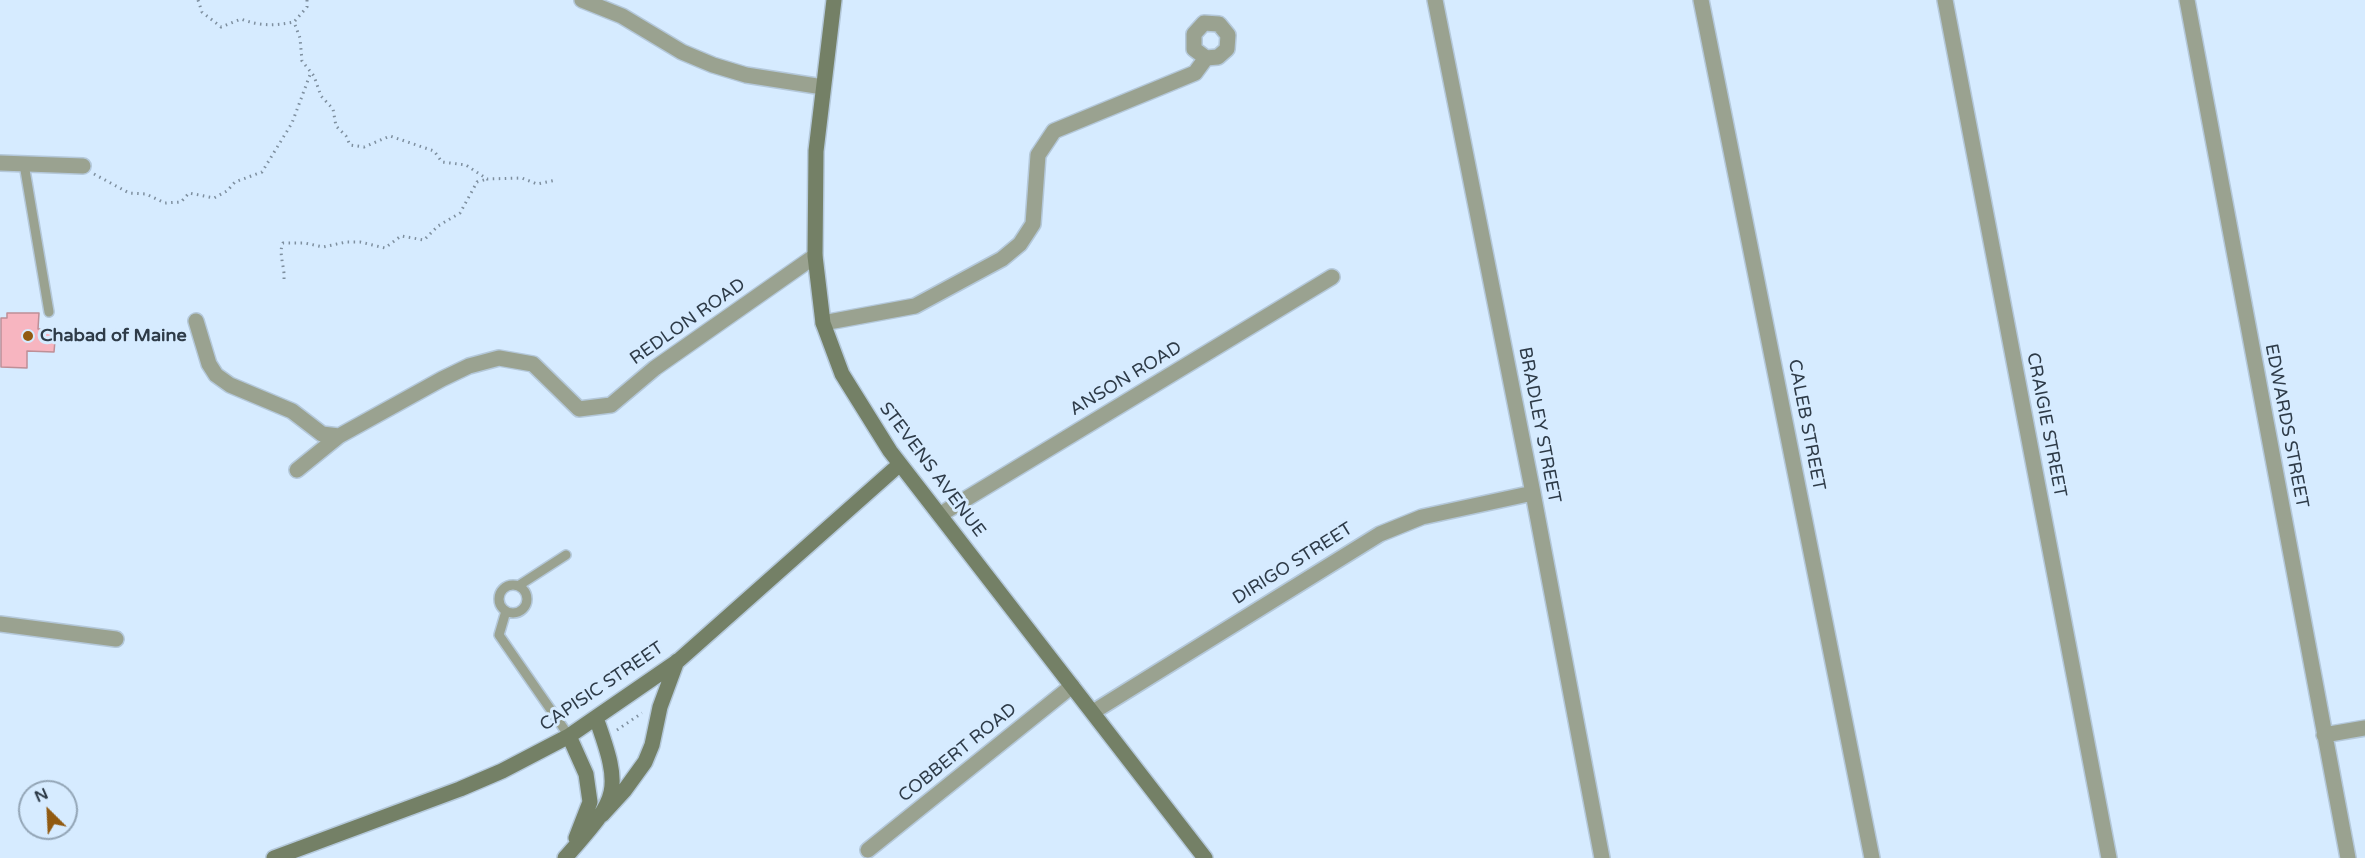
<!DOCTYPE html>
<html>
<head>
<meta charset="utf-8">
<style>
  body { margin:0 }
  #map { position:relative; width:2365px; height:858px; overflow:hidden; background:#d6ebff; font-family:"Varela Round",sans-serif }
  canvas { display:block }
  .north { position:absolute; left:18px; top:780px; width:60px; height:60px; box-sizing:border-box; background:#d6ebff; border:2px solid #93a5b6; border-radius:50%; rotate:336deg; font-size:16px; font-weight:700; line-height:24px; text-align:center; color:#2e3b48 }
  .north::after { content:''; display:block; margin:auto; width:21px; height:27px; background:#915a11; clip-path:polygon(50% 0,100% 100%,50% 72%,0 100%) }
</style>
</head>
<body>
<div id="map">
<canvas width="2365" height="858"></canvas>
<div class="north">N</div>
</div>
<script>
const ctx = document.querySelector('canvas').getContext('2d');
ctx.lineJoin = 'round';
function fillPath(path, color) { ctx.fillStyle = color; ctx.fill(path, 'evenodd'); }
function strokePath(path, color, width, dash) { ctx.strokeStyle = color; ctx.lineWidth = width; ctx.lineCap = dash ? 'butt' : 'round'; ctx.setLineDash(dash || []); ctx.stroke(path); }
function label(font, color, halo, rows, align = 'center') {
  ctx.font = font + ' "Varela Round",sans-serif'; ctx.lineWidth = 6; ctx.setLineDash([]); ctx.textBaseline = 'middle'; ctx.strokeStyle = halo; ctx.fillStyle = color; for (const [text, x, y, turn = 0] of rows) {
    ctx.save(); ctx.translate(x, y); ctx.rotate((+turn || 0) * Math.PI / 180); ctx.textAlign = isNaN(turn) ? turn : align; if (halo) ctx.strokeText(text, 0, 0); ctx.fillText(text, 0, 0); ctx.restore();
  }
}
const building = new Path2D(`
  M7 313H39L38 329H56L54 352 27 351V368L1 367V318H7Z`);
fillPath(building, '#f7b5c0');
strokePath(building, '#be8f97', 1.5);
const lane = new Path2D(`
  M24 164 49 312
  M499 599a14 14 0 1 1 28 0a14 14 0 1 1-28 0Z
  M518 586 566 555
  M506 611 499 635 569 736`);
const street = new Path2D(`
  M582 0 622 16 682 52 713 65 746 75 823 87
  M1435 0 1533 493 1602 858
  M1701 0 1872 858
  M1945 0 2109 858
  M2187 0 2348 858
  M0 163 83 166
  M196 321 209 364 216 375 230 385 292 411 322 434 339 436 442 379 469 366 499 358 533 364 579 409 611 405 655 368 815 256
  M823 323 915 306 1002 259 1020 244 1033 224 1038 155 1054 131 1195 73 1206 58 1218 57 1227 49 1228 35 1219 24 1204 23 1194 34V49L1206 58
  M297 470 339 436
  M941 514 1332 277
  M0 624 116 639
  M1093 712 1380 534 1422 517 1533 493
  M2324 735 2365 728
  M868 850 1072 686`);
const secondary = new Path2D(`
  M834 0 816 151 815 256 823 323 842 374 890 451 1205 858
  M569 736 586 774 590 802 576 838
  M602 815 624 791 645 762 652 745 660 707 677 661
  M274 858 460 789 502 771 569 736 678 661 900 464
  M565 858C617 798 624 795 596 718`);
strokePath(lane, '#b4c8da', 12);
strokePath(street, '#b4c8da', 18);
strokePath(secondary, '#b4c8da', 18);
strokePath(new Path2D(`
  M198 0 202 12 221 27 241 19C259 26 275 26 294 22
  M307 0V7L294 22 300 38 302 61 314 76 321 96 333 109 336 126 346 136 350 145 364 147 390 136 434 151 442 162 466 165 487 179 522 178 537 184 556 180
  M94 174 129 193 146 194 165 203 181 202 189 193 214 198 227 191 235 182 262 172 292 123 311 72
  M284 279C285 267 278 253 283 243H305L323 247 346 242H360L385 248 401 236 424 240 438 226 460 213 477 182 487 179
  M617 730 642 713`), '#7e8f9f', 3, [1.5, 4.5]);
strokePath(lane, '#9aa290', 9);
strokePath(street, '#9aa290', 15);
strokePath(secondary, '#748066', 15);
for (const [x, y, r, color] of [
  [28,336,6,"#915a11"]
]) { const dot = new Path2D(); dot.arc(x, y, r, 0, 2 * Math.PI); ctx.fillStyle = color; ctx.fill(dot); strokePath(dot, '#d6ebff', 2); }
label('18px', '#2e3b48', '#d6ebff', [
  ["REDLON ROAD",688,322,-35],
  ["ANSON ROAD",1126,379,-31],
  ["BRADLEY STREET",1539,425,79],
  ["CALEB STREET",1806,425,79],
  ["CRAIGIE STREET",2046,425,79],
  ["EDWARDS STREET",2286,426,79],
  ["STEVENS AVENUE",932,470,53],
  ["DIRIGO STREET",1293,564,-32],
  ["CAPISIC STREET",602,687,-34],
  ["COBBERT ROAD",958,753,-39]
]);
label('bold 18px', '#2e3b48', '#d6ebff', [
  ["Chabad of Maine",40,336]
], 'left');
</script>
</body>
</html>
